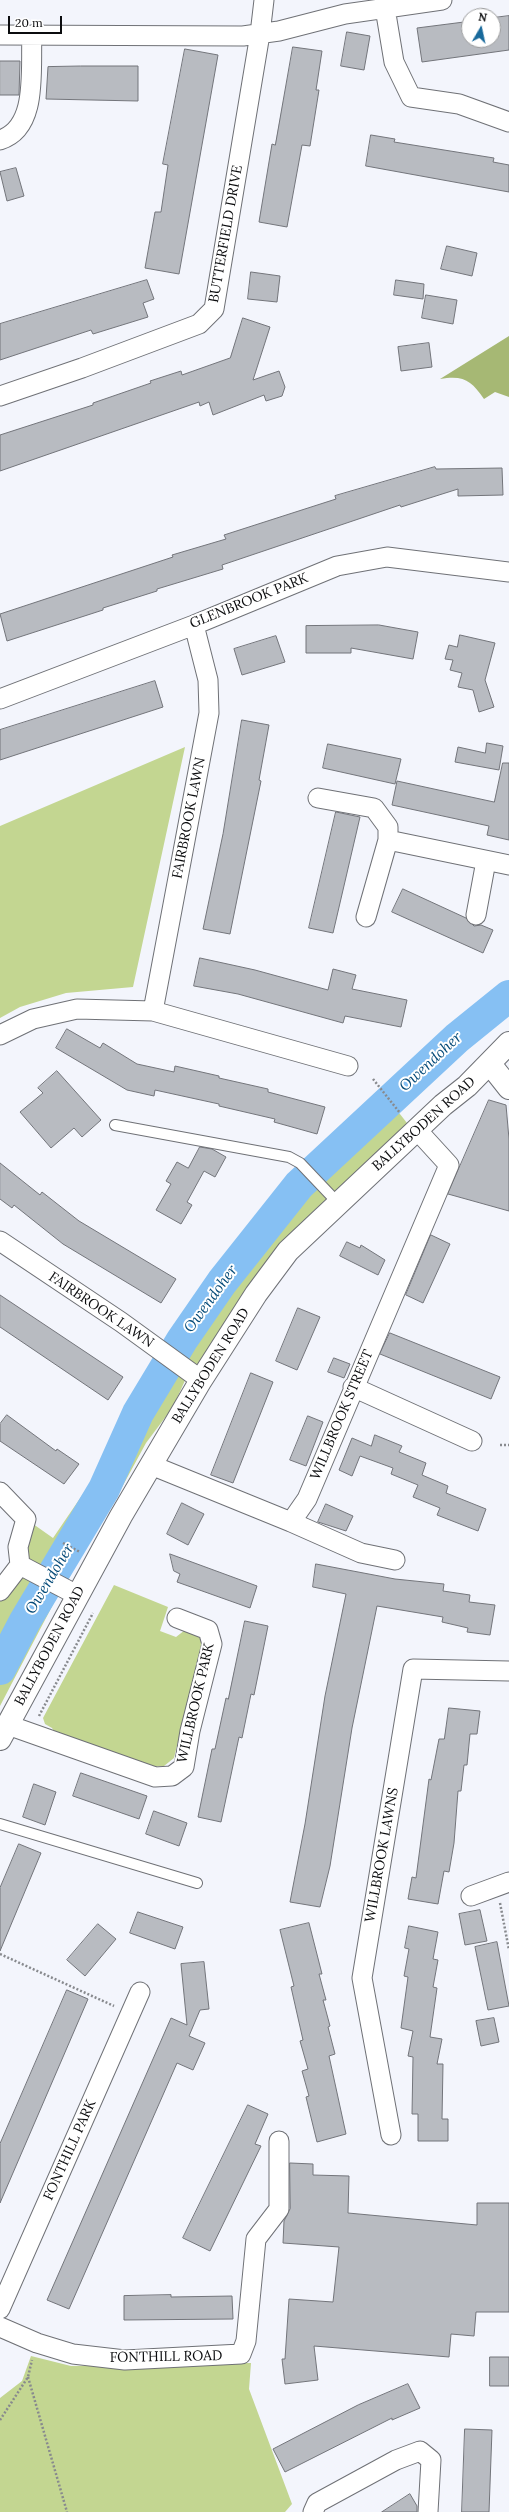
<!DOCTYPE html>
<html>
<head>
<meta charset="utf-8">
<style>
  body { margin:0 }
  #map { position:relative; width:509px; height:2512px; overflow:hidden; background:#f3f5fc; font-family:Lora,serif }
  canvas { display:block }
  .north { position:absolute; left:461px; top:8px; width:40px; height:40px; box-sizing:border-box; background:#fff; border:1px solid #9d9e9f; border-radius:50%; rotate:9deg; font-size:11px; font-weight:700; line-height:16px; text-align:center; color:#0b0c0e }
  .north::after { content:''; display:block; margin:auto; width:14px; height:18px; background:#18699b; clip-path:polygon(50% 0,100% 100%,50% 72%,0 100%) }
  .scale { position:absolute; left:8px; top:16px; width:54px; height:18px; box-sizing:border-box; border:2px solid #0b0c0e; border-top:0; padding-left:5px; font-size:12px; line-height:14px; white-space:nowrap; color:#0b0c0e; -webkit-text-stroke:3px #fff; paint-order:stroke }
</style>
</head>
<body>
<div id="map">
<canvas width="509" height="2512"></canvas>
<div class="north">N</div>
<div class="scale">20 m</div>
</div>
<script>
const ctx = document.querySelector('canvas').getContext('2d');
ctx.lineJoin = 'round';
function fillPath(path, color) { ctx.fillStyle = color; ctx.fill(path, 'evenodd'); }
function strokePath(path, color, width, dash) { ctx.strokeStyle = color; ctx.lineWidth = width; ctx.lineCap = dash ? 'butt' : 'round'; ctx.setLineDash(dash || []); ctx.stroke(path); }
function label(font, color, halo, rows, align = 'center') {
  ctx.font = font + ' Lora,serif'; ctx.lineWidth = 4; ctx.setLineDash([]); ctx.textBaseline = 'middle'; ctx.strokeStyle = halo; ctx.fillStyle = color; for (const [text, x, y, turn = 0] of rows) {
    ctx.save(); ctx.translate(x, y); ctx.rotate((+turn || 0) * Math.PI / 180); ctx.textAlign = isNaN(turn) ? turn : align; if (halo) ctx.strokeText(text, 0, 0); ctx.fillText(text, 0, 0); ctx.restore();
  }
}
fillPath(new Path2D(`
  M185 747 133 987 66 993 20 1007 0 1018V826Z
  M389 1100 414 1132 338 1203 199 1378 187 1376 173 1407 146 1443 115 1500 58 1595 0 1706V1591L26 1519 53 1538 138 1413 182 1340 222 1282 299 1185Z
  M114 1585 168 1607 160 1631 176 1637 185 1630 197 1634 202 1641 174 1758 164 1766 148 1767 57 1736 52 1728 45 1724 43 1718Z
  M31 2356 71 2366 251 2363 249 2389 292 2504 285 2512H0V2398L22 2381Z`), '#c3d691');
fillPath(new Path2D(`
  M509 336V397L495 392 484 399C471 381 465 375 440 379Z`), '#a6b874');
strokePath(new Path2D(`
  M0 1669 25 1621 104 1489 138 1413 182 1340 222 1282 299 1185 457 1038 509 996`), '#86c0f3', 32);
const building = new Path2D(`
  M509 16V50L422 62 417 28 464 22 466 40H493V18Z
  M347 32 370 36 364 70 341 66Z
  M293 47 322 51 316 90H319L310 146 302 145 287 227 259 222 272 144 275 145Z
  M185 49 218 55 179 274 145 268 155 212H161L168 165 163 164Z
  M0 61H20L19 95H0Z
  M81 66H138V101L46 99 48 67Z
  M371 135 395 139 394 142 494 158 493 162 509 165V192L366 166Z
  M16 168 24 196 7 201 0 172Z
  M447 246 477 253 472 276 441 269Z
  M251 272 280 276 277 302 248 299Z
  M147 280 154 299 143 303 148 317 93 334 91 330 0 360V324Z
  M396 280 424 284 423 299 394 295Z
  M426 295 457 300 453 324 422 318Z
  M243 318 270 327 253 380 279 371 285 387 282 396 266 401 264 395 213 415 209 402 200 406 199 402 0 471V435L93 405V403L151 383 150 381 181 371 182 375 230 358Z
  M429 343 432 367 401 371 398 347Z
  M435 467 436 469 502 468 503 495 458 496V489L401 507 400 505 222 565 223 569 157 589V591L103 608V610L7 641 0 614 173 557 172 555 226 539 224 535 336 499 335 496Z
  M379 625 418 632 413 659 351 648V653H306V626Z
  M460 635 495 643 485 680 494 707 479 712 473 690 458 687 462 673 450 670 453 660 445 659 449 645 457 647Z
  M276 636 285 662 242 675 234 649Z
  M155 681 163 707 0 760V730Z
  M242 720 269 725 259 780 261 781 230 934 203 929 223 834Z
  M487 743 503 746 499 770 455 762 458 747 485 753Z
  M328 744 401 759 395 784 323 768Z
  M503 763H509V840L487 835 489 826 392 805 397 781 494 802Z
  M336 812 360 817 333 933 309 928Z
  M403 889 466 918 474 926 481 925 493 930 483 953 392 912Z
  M200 958 255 970 328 990 333 969 356 975 352 989 407 1000 401 1027 345 1016 343 1023 238 994 194 986Z
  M67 1029 100 1048 103 1043 137 1064 174 1072 175 1066 219 1076V1078L268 1089V1092L325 1107 317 1134 274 1122 275 1119 219 1106V1104L155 1090 154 1096 127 1090 56 1048Z
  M57 1071 101 1120 82 1137 74 1128 51 1148 20 1112 43 1093 38 1088Z
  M489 1100 506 1105 509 1139V1211L448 1194Z
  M200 1147 212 1149 226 1157 215 1177 204 1171 187 1202 192 1205 181 1224 156 1210 171 1184 166 1181 177 1162 188 1168Z
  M0 1163 40 1195 42 1192 79 1221 176 1279 161 1303 63 1244 14 1205 12 1208 0 1199Z
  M431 1235 450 1244 423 1303 406 1295Z
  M347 1242 360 1248 361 1245 385 1260 378 1275 340 1256Z
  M0 1295 123 1377 108 1400 0 1327Z
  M298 1308 320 1317 297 1370 276 1361Z
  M390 1333 500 1377 491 1399 380 1354Z
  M334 1358 350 1364 344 1378 328 1372Z
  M251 1373 273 1382 233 1483 211 1475Z
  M7 1415 56 1451 57 1449 79 1464 64 1484 0 1441V1424Z
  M308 1416 323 1422 306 1466 290 1460Z
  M375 1435 402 1446 399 1452 426 1463 422 1475 448 1486 446 1493 486 1509 478 1531 437 1515 440 1508 413 1497 418 1485 391 1474 393 1468 360 1456 352 1476 339 1470 352 1438 371 1446Z
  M182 1503 204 1514 188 1545 167 1534Z
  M326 1504 353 1516 346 1531 318 1522Z
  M170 1554 257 1586 250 1608 177 1582 180 1574 174 1571Z
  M316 1564 395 1579 444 1584 443 1591 470 1595 469 1602 495 1605 490 1635 467 1632 468 1628 442 1622 443 1617 377 1606 352 1728 330 1866 320 1907 290 1902 305 1824 325 1696 346 1594 313 1587Z
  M245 1621 268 1626 254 1695 251 1694 242 1738 239 1737 221 1822 198 1817 212 1749H215L226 1698 228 1699Z
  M449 1708 480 1711 477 1734H470L467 1765H464L461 1791H458L454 1843 449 1872 444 1871 438 1904 408 1899 412 1877 416 1878 429 1779 431 1780 439 1739H444Z
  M81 1773 147 1796 139 1819 73 1796Z
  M34 1784 56 1792 45 1825 23 1817Z
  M154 1811 187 1823 179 1846 146 1834Z
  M19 1844 41 1853 0 1951V1888Z
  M480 1910 487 1941 465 1945 459 1914Z
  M138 1912 183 1927 175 1949 130 1933Z
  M309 1923 322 1974H319L326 2000H323L330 2026 328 2027 335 2054 329 2056 346 2134 317 2142 306 2097 309 2096 302 2071 308 2069 300 2041 303 2040 291 1987 294 1986 280 1930Z
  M98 1924 116 1939 85 1976 67 1960Z
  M409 1926 438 1932 433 1959 438 1960 433 1987 437 1988 430 2037 442 2039 437 2064H443L442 2119H448V2141H418V2114H412L413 2057 408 2056 413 2031 401 2028 408 1977 404 1976 409 1949 405 1948Z
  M497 1942 509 2006 488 2010 475 1947Z
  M204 1962 209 2009 200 2010 189 2036 205 2043 193 2070 177 2063 69 2309 47 2300 171 2018 187 2025 181 1964Z
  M67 1990 88 1999 0 2203V2144Z
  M494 2018 499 2042 481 2046 476 2021Z
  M248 2105 268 2114 255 2144 261 2146 210 2251 183 2238Z
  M290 2163 313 2164V2175L349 2176 348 2213 477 2225V2203H509V2312H476L474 2336 451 2334 449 2357 314 2346 318 2380 285 2384 282 2359H285L289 2299 333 2302 339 2247 283 2243 284 2221 290 2209Z
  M171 2295V2297L232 2296 233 2319 124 2320V2296Z
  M490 2357H509V2386H490Z
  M408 2384 420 2408 392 2420V2418L285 2472 273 2449 358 2405Z
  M465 2429 492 2430 489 2512H462Z
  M410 2494 417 2506V2512H382Z`);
fillPath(building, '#b8bbc1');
strokePath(building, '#73757b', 1);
const service = new Path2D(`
  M115 1125 289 1157 300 1163 338 1203
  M0 1824 197 1883`);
const minor = new Path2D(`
  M385 8 394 62 411 97 459 104 509 122
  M0 35 243 36 279 31 345 14 442 0
  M0 140C39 128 30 68 32 35
  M0 396 82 368 199 324 214 309 260 34 264 0
  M0 699 194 625 337 566 387 557 509 572
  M318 798 374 808 388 827V840L509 865
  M476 915 486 861
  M366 917 388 840
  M153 1011 209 713 208 680 194 625
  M0 1035 33 1019 77 1009 153 1011 348 1066
  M0 1241 121 1322 201 1380
  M353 1387 472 1441
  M151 1465 291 1522 307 1499 449 1165 417 1130
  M0 1492 26 1519 18 1547 20 1565
  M291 1522 361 1553 395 1560
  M0 1591 20 1565 77 1595
  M8 1725 155 1777 172 1776 184 1767 190 1731 212 1644 208 1630 177 1618
  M471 1896 509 1882
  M391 2135 362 1978 413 1669 509 1671
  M0 2309 140 1992
  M0 2327 37 2343 73 2354 125 2360 241 2354 246 2341 256 2239 279 2209V2141
  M313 2512 317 2503 396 2460 420 2451 431 2460 428 2512`);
const tertiary = new Path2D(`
  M490 1064 509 1088`);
const secondary = new Path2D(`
  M0 1739 121 1516 201 1380 256 1294 288 1251 443 1105 467 1086 509 1043`);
strokePath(service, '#6f7176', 12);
strokePath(minor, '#6f7176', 21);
strokePath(tertiary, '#6f7176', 24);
strokePath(secondary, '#6f7176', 24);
strokePath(new Path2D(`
  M373 1079 400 1113
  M500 1445H509
  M63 1543 80 1552
  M39 1716 93 1613
  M500 1903 509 1950
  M0 1954 114 2006
  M28 2377 67 2512
  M0 2420 28 2377 32 2360`), '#888a8e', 2.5, [2, 2]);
strokePath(service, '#fff', 10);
strokePath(minor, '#fff', 19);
strokePath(tertiary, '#fff', 22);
strokePath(secondary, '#fff', 22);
label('14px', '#0b0c0e', '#fff', [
  ["BUTTERFIELD DRIVE",226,234,-80],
  ["GLENBROOK PARK",249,601,-22],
  ["FAIRBROOK LAWN",189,818,-79],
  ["BALLYBODEN ROAD",424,1124,-42],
  ["FAIRBROOK LAWN",101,1310,34],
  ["BALLYBODEN ROAD",211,1366,-58],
  ["WILLBROOK STREET",342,1415,-67],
  ["BALLYBODEN ROAD",50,1646,-62],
  ["WILLBROOK PARK",196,1703,-77],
  ["WILLBROOK LAWNS",382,1855,-80],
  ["FONTHILL PARK",70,2150,-66],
  ["FONTHILL ROAD",166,2357,-1]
]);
label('italic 15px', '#054b79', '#fff', [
  ["Owendoher",431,1062,-43],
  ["Owendoher",211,1299,-54],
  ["Owendoher",50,1579,-59]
]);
</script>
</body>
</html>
